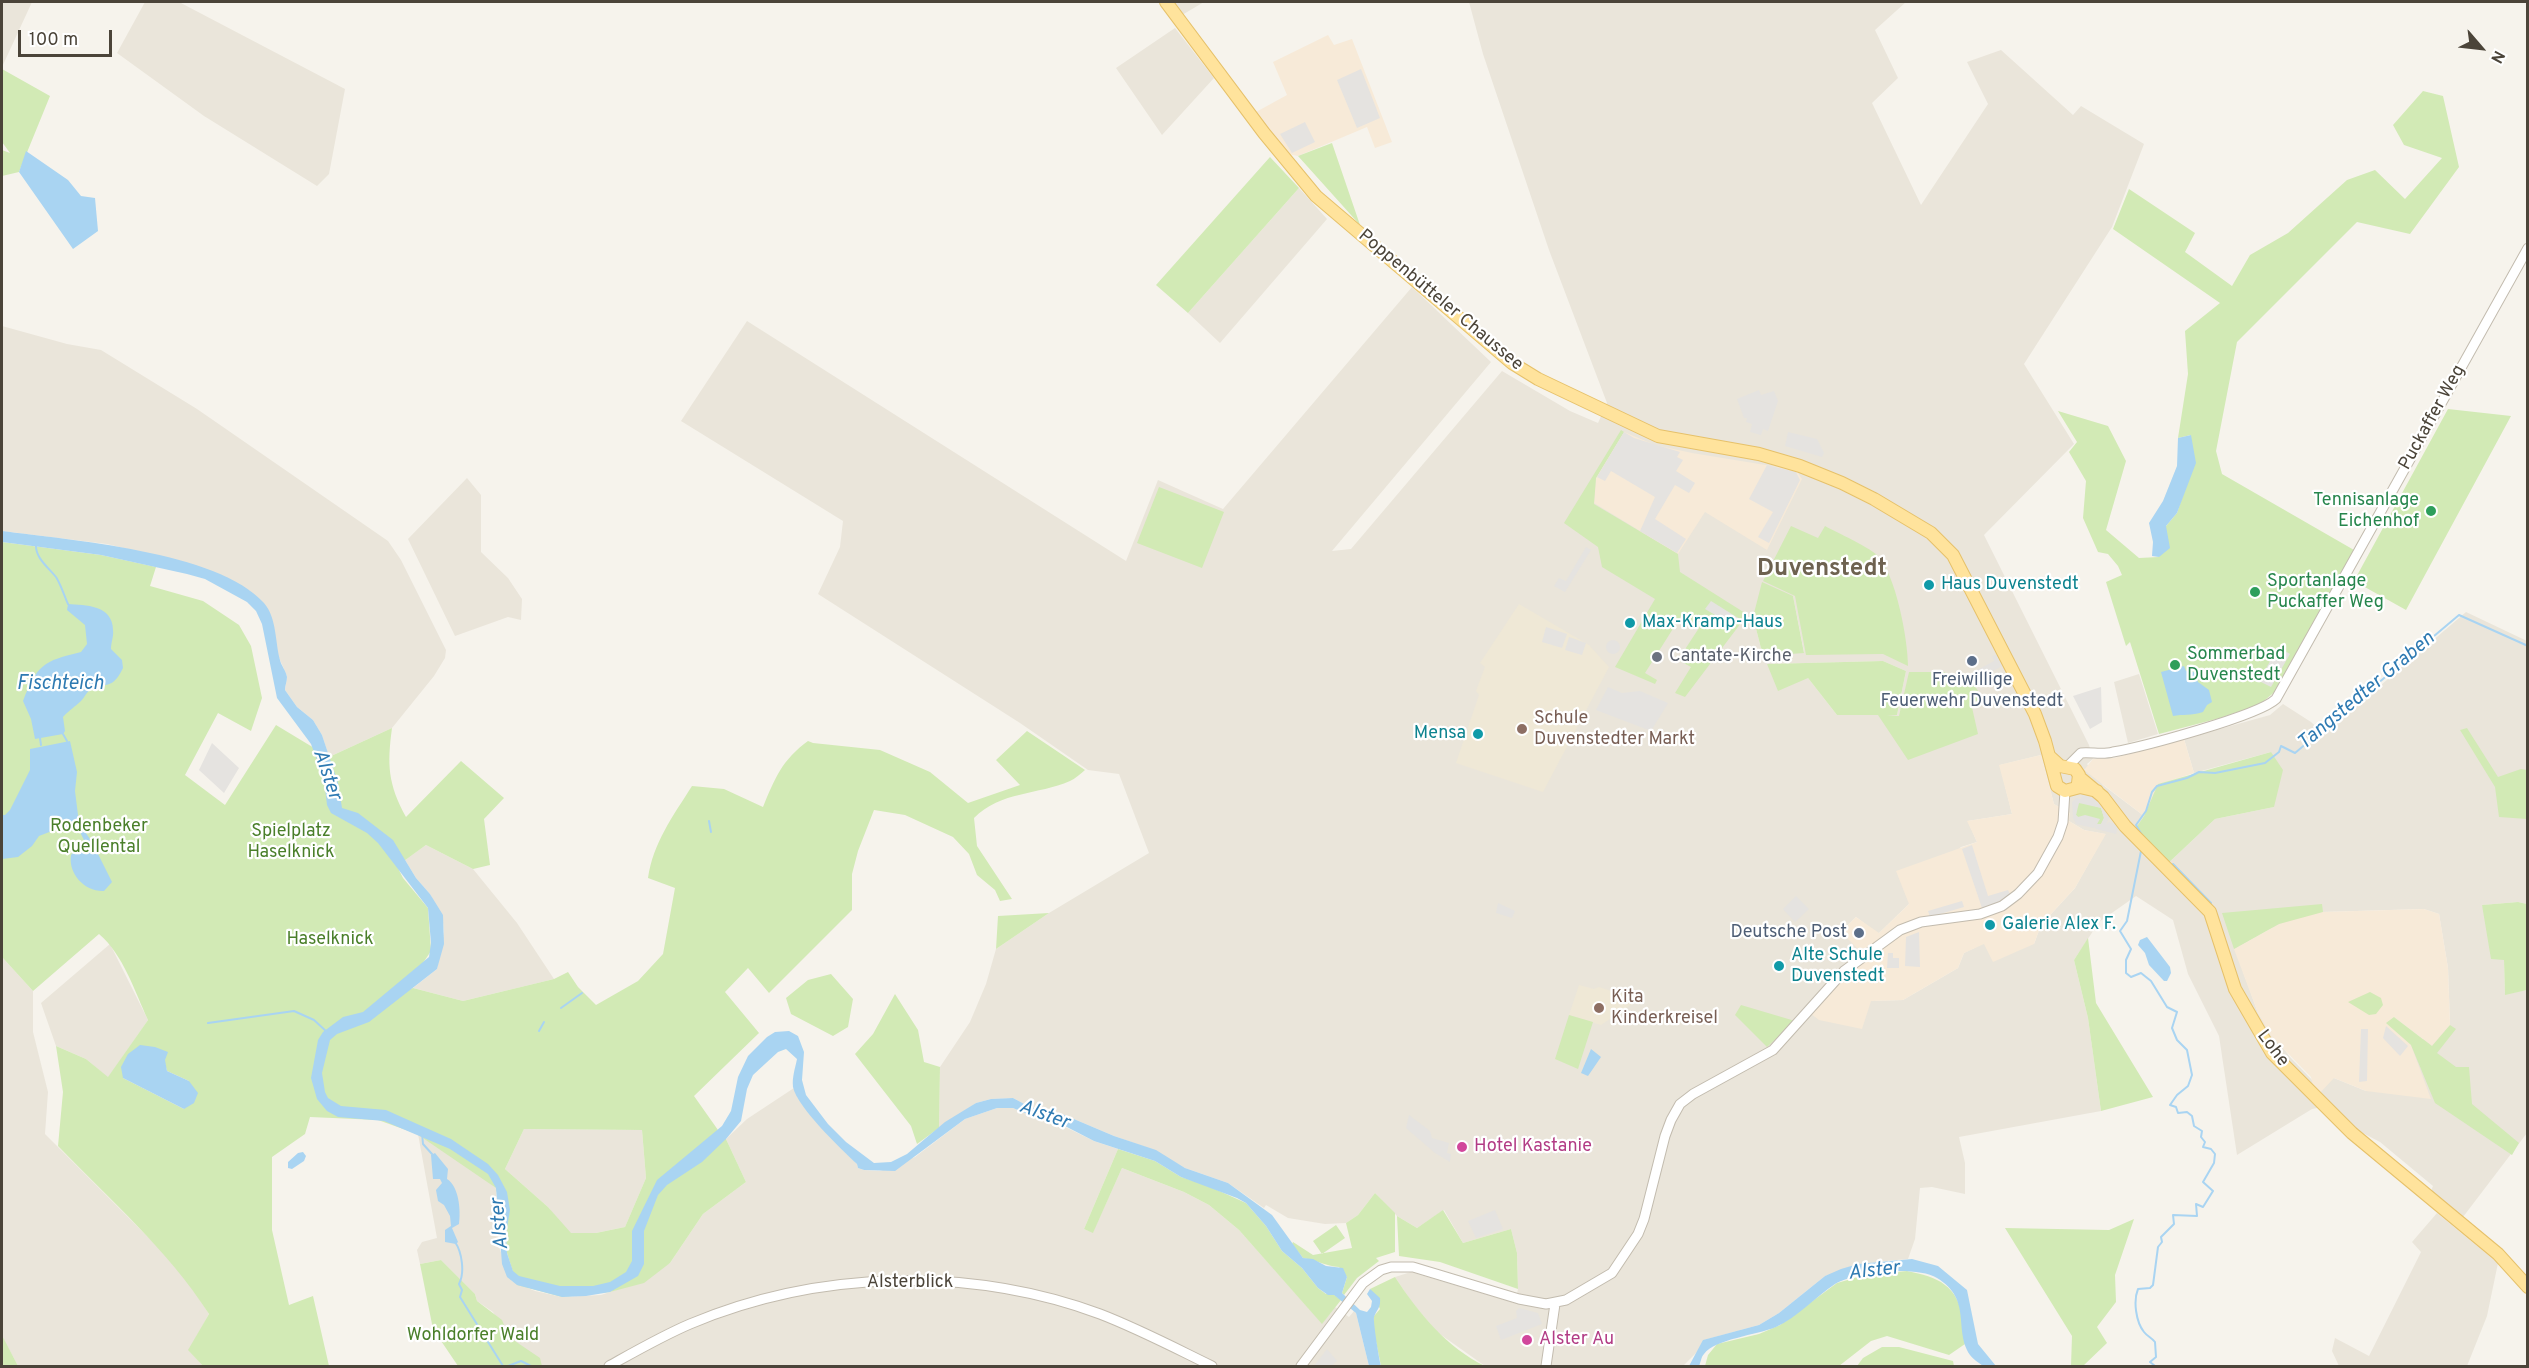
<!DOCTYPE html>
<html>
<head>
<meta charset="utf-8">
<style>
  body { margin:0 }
  #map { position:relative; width:2529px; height:1368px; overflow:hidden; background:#f6f3ec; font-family:Overpass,sans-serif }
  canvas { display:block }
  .frame { position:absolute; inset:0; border:3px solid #4b4439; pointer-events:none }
  .north { position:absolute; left:2451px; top:18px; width:60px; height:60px; -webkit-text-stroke:4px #fff; paint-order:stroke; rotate:118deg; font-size:16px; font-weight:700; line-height:24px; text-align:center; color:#4b4439 }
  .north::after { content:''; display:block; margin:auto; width:21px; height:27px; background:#4b4439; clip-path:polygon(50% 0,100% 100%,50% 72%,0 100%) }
  .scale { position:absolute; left:18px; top:30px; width:94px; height:27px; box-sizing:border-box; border:3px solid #4b4439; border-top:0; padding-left:8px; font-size:18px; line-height:21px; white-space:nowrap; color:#4b4439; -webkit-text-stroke:4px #fff; paint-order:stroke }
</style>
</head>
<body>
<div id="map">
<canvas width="2529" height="1368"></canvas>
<div class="frame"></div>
<div class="north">N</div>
<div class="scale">100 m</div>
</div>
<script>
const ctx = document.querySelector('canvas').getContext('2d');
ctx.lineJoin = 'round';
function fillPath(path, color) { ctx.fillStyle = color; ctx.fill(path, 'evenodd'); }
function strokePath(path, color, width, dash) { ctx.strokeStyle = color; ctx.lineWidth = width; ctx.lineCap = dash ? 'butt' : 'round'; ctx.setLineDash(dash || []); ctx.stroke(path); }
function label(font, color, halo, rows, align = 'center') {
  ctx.font = font + ' Overpass,sans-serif'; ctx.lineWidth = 4.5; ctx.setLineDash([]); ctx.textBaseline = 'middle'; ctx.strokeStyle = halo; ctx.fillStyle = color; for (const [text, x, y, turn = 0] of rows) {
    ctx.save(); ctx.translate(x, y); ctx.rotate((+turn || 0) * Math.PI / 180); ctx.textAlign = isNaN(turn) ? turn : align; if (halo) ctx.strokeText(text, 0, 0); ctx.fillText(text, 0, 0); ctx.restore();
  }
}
fillPath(new Path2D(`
  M2 2H32L2 67Z
  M145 2H179L345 89 329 174 317 186 204 116 117 53Z
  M1173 2H1204L1182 15Z
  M1469 2H1906L1875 30 1898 78 1872 103 1921 205 1988 104 1967 62 2001 50 2073 115 2081 106 2144 144 2112 227 2024 364 2074 444 1984 535 2089 745 2093 759 2087 764 2103 785 2144 816 2130 837 2162 869 2215 819 2274 807 2271 752 2194 773 2184 739 2270 715 2283 704 2311 722 2324 734 2466 612 2527 641V904L2518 902 2482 905 2504 959 2505 994 2527 990V1133L2463 1217 2431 1191 2433 1186 2380 1142 2359 1131 2332 1105 2312 1109 2237 1155 2219 1036 2188 974 2173 920 2136 896 2099 922 2074 960 2088 1018 2101 1111 1959 1137 1965 1163V1194L1932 1187 1920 1188 1915 1239 1908 1259 1875 1262 1825 1276 1779 1313 1759 1325 1704 1340 1697 1352 1683 1366H1485L1437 1332 1411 1301 1395 1277 1411 1272 1515 1303 1518 1289 1517 1253 1511 1229 1463 1243 1444 1210 1417 1228 1397 1216 1375 1193 1358 1215 1346 1223 1325 1224 1288 1218 1266 1205 1264 1208 1228 1183 1185 1168 1151 1149 1114 1136 1062 1114 1030 1107 1013 1098 991 1099 976 1103 939 1128 940 1067 970 1022 986 984 996 949 1049 913 1149 853 1119 774 1088 770 1020 723 818 594 840 547 843 521 681 421 747 321 1126 561 1158 480 1223 509 1412 287 1491 362 1332 551 1351 549 1502 371 1570 411 1598 423 1607 403 1549 250 1483 54ZM1793 596 1804 652 1763 656 1753 617ZM1883 661 1906 671 1897 715H1837L1808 678 1767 664ZM2041 755 2054 804 2069 813V821L2084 830 2105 834 2075 888 2041 925 2034 944 1984 943 1964 953 1958 968 1903 1000 1871 1001 1836 975 1860 949 1841 932 1856 917 1878 934 1909 904 1961 847 1977 842 1968 821 2012 814 2000 765ZM2424 909 2439 914 2448 968 2450 1025 2411 1045 2366 1091 2334 1078 2313 1081 2290 1057 2258 1013 2235 949 2269 929 2323 912Z
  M1175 28 1214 78 1162 135 1116 68Z
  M1299 188 1327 219 1220 343 1188 313Z
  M2 326 67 344 101 350 197 409 388 541 401 560 446 650 445 658 434 676 392 728 329 757 322 735 313 720 297 707 285 690 287 676 250 591 226 578 197 566 107 544 2 531Z
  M467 478 481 495V552L508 578 522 599 521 620 508 617 455 636 408 539Z
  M2139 674 2158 734 2128 743 2114 682Z
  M426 845 473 869 517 923 554 979 463 1001 413 988 437 969 444 932 443 921 430 894 416 878 405 860Z
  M110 944 148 1020 108 1078 86 1059 56 1046 41 1003Z
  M2 957 33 991V1032L48 1092 45 1134 165 1254 189 1283 209 1314 189 1350 203 1366H18L2 1336Z
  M794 1088 798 1098 823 1129 857 1164 858 1168 864 1170 880 1171 915 1157 965 1119 997 1108H1013L1037 1118 1053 1121 1094 1141 1118 1149 1084 1229 1093 1232 1122 1168 1184 1192 1209 1205 1239 1230 1322 1323 1335 1307 1349 1317 1354 1311 1356 1313 1369 1366H541L527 1350 509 1338 493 1312 477 1301 475 1294 441 1260 420 1264 417 1250 422 1242 437 1238 418 1134 450 1149 496 1188 499 1247 512 1281 535 1291 562 1297 601 1295 619 1289 670 1263 703 1214 746 1182 726 1139 747 1119Z
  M524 1129 642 1130 646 1178 625 1227 596 1233 571 1234 561 1224 548 1207 505 1169Z
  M2437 1213 2498 1263 2487 1316 2467 1366H2339L2332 1351 2335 1338 2369 1356 2421 1252 2412 1242Z`), '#eae5da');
fillPath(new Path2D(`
  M1328 35 1334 45 1352 39 1392 142 1375 148 1367 127 1298 156 1288 154 1256 112 1287 95 1273 62Z
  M1624 432 1655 445 1692 453 1796 470 1802 479 1767 550 1705 512 1678 554 1594 503 1596 478Z
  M2184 739 2194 773 2159 784 2144 816 2084 770 2093 759 2114 758Z
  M2041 755 2054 804 2070 813 2069 821 2084 830 2106 834 2075 888 2041 925 2034 944 1993 962 1984 944 1964 953 1958 968 1903 1000 1871 1001 1862 1029 1819 1020 1806 1010 1859 950 1841 932 1856 917 1879 933 1909 904 1896 871 1977 842 1967 821 2012 814 1999 765Z
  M2424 909 2439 914 2448 968 2450 1025 2432 1046 2394 1017 2411 1045 2431 1099 2366 1091 2334 1078 2320 1093 2313 1086 2311 1077 2271 1036 2258 1013 2234 949 2279 924 2309 914 2323 912Z`), '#f7ead8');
fillPath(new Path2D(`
  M1519 604 1589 645 1609 667 1543 792 1456 763 1479 695 1476 691 1485 667 1480 663Z
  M1579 985 1594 989 1599 987 1638 1000 1601 1025 1569 1015Z`), '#efe8d6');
fillPath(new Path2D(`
  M2 69 50 96 19 172 2 176V150L10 153 2 142Z
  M2423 91 2443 96 2459 167 2410 234 2357 222 2237 342 2216 451 2222 474 2354 550 2277 690 2259 705 2220 718 2159 734 2130 642 2126 646 2106 582 2122 575 2118 566 2108 554 2098 552 2083 518 2086 481 2069 452 2077 442 2058 411 2108 426 2126 461 2106 530 2139 558 2159 557 2166 526 2177 513 2183 495 2191 435 2178 438 2188 374 2185 331 2220 303 2113 229 2129 189 2195 233 2185 252 2232 286 2250 255 2288 233 2347 180 2375 170 2405 199 2442 158 2404 145 2393 125Z
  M1332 143 1360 225 1298 156Z
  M1270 157 1299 188 1188 313 1156 285Z
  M2448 409 2511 416 2406 610 2354 581Z
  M1621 430 1624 432 1596 478 1594 504 1678 554 1680 572 1745 613 1744 619 1685 697 1675 693 1691 667 1678 660 1699 628 1698 624 1694 625 1681 616 1645 673 1657 680 1655 684 1615 667 1655 599 1602 567 1598 547 1564 523Z
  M1159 487 1224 512 1202 568 1137 543Z
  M1791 526 1818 538 1825 526C1838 533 1867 546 1877 555 1896 574 1908 640 1908 666L1883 654 1806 655 1795 596 1763 581Z
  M2 542 101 555 156 567 150 586 203 601 239 625 251 646 262 698 251 731 218 713 185 775 225 805 276 725 329 757 392 728C387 765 388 784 406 817L461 761 504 798 484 819 490 865 473 869 426 845 397 866 403 878 428 908 431 951 423 963 379 1001 413 988 463 1001 554 979 568 972 578 987 596 1005 638 981 663 954 675 888 648 878C653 843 673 816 692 786L724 789 763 807C775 778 782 760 808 741L813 743 880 750 930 772 968 803 1020 785 996 760 1027 731 1085 770C1080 774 1075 779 1070 781 1038 795 1001 791 974 818L977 846 1012 899 1000 901 995 890 977 875 969 854 953 837 905 815 874 810 858 851 852 874V910L769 993 748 968 725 992 759 1033 694 1096 718 1130 726 1139 746 1182 703 1214 670 1263 644 1283 610 1292 562 1297 517 1285 507 1253 506 1235 496 1188 417 1134 378 1120 310 1117 305 1134 272 1157V1230L289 1305 313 1296 329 1366H203L188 1350 209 1314C168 1250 110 1200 58 1146L63 1092 56 1046 86 1059 108 1077 148 1020C135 992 123 954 99 934L33 991 2 957ZM164 1060 167 1071 189 1081 184 1109 123 1078ZM524 1129 642 1130 646 1178 625 1227 596 1233H571L548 1207 505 1169Z
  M1762 582 1793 596 1804 653 1763 656 1753 617Z
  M1883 661 1906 671 1897 715 1887 716H1899L1909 672H1944L1966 681 1971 679 1978 691 1979 700 1971 703 1978 734 1908 760 1878 715H1837L1808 678 1778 691 1767 664Z
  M2467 728 2498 777 2521 769 2527 770V819L2499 817 2495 787 2460 730Z
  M2271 752 2283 770 2274 807 2215 819 2162 869 2129 838 2144 816 2158 784Z
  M2082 802 2101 808 2104 818 2101 824H2097L2098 821 2078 817 2076 815 2077 804Z
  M2518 902 2527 904V990L2505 995 2504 960 2491 959 2482 905Z
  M2322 904 2323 912 2279 924 2234 949 2222 913Z
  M1049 913 996 949 998 916Z
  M2088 938 2096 1003 2153 1097 2101 1111 2088 1018 2074 960Z
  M831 974 853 999 848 1027 833 1036 791 1014 786 998 808 980Z
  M2370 992 2381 998 2383 1005 2376 1014 2369 1015 2348 1002Z
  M895 994 918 1030 924 1062 940 1067 939 1128 917 1144 911 1126 855 1054 873 1034Z
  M1741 1005 1795 1021 1767 1047 1735 1015Z
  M1569 1015 1593 1022 1578 1069 1555 1059Z
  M2394 1017 2432 1046 2450 1025 2456 1029 2437 1053 2456 1067H2469L2472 1104 2519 1143 2512 1155 2435 1103 2411 1045 2386 1023Z
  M1118 1149 1155 1161 1181 1177 1206 1185 1246 1203 1266 1226 1282 1251 1302 1268 1318 1288 1326 1294H1333L1341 1300 1322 1324 1239 1230 1209 1205 1184 1192 1122 1168 1093 1233 1084 1229Z
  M1375 1193 1395 1213V1252L1376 1258 1379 1261 1357 1278 1344 1295 1342 1293 1347 1277 1339 1267C1326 1266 1316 1260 1303 1258L1292 1244 1293 1242 1313 1255 1352 1248 1346 1223 1358 1215Z
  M1443 1210 1463 1243 1511 1229 1517 1253 1518 1289 1440 1262 1399 1256 1397 1216 1417 1228Z
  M2134 1219 2115 1275 2116 1302 2097 1327 2107 1343 2083 1366H2071L2072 1336 2005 1228 2109 1230Z
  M1336 1225 1345 1238 1322 1254 1313 1241Z
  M441 1260 475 1294 477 1301 502 1320 509 1337 540 1358 542 1366H458L433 1329 420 1264Z
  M1907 1271C1938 1277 1958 1285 1963 1320 1964 1328 1963 1336 1965 1344L1949 1355 1887 1336 1871 1341 1839 1366H1705L1708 1355 1717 1344 1759 1334 1780 1325 1837 1283 1865 1275Z
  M1395 1277C1418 1312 1447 1348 1485 1366H1381L1373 1327 1374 1316 1380 1309 1370 1289Z
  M2 1336 4 1339 18 1366H2Z
  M1882 1347H1899L1953 1361 1954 1366H1857L1863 1358Z`), '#d2eab5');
fillPath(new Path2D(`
  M1361 69 1380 118 1357 128 1337 80Z
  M1305 122 1315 142 1292 153 1280 134Z
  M1759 390 1761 395 1774 391 1778 401 1768 431 1763 429 1761 435 1750 432 1752 424 1746 422 1747 418H1744L1737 399Z
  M1624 432 1634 438 1680 452 1677 457 1683 460 1676 471 1695 483 1689 493 1675 485 1655 519 1686 539 1677 553 1640 531 1655 497 1611 471 1605 481 1597 477Z
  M1788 432 1817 439 1824 453 1822 457 1785 446Z
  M1767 465 1796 472 1800 480 1769 543 1758 537 1773 512 1749 499Z
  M1586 547 1591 550 1565 592 1554 586 1559 578 1566 581Z
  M1711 601 1735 616 1742 620 1727 622 1705 609Z
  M1546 627 1567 634 1562 648 1542 642Z
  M1569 637 1586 643 1582 655 1565 650Z
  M1606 647a7 7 0 1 1 14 0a7 7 0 1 1-14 0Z
  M2278 647 2290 654 2271 687 2259 681Z
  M1998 654 2004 665 1976 680 1973 672 1994 661 1992 656Z
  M1608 687 1622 693 1640 691 1668 703 1651 731 1596 710Z
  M2101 687 2102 722 2090 729 2073 696Z
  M212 743 239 768 224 793 199 770Z
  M2082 795 2100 800 2110 815 2106 825 2109 822 2118 825 2116 834 2096 829 2094 826V828L2076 824 2073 818 2072 802 2076 798 2081 799ZM2079 803 2101 808 2104 818 2101 824H2097L2100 819 2085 815 2078 817 2076 815Z
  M1972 845 1988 896 2008 890 2010 894 1996 904 1982 908 1962 849Z
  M1796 896 1809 909 1795 922 1783 909Z
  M1962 901 1964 907 1930 917 1928 911Z
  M1498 903 1515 911 1512 918 1496 913Z
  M1919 932 1920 967 1905 966 1906 937Z
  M1888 953H1893V958H1899V968H1887Z
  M2386 1026 2408 1046 2400 1056 2383 1038Z
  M2361 1029H2368L2367 1081 2359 1082Z
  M1409 1115 1430 1131 1432 1138 1449 1143 1447 1153 1451 1154 1450 1162 1435 1153 1406 1128Z
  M1495 1210 1503 1229 1476 1238 1468 1221Z
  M1519 1308 1538 1313 1542 1324 1501 1340 1496 1326 1517 1318 1516 1311Z
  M1327 1349 1337 1361 1331 1366H1314Z`), '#e5e3e0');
fillPath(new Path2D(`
  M26 151 68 180 81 196 95 198 98 231 73 249 19 172Z
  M2191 435 2196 463 2177 513 2166 526 2170 548 2159 557 2152 556 2153 542 2149 523 2163 501 2177 466 2178 438Z
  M2 531C68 540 218 551 264 603 277 618 275 642 280 660 281 665 286 671 287 677 287 681 285 686 285 690L297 707 313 720 322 735 338 783 342 808 358 813 393 840 416 878 430 894 443 915 444 944 437 969 369 1022 337 1034 330 1040 322 1073 325 1092 328 1098 341 1106 386 1110 415 1123 451 1139 488 1164 498 1175 507 1192 510 1210 506 1234 507 1253 513 1271 519 1276 560 1286H593L610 1282 626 1272 632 1261V1231L657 1180 722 1126 731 1111 738 1077 748 1056 767 1037 775 1032 789 1031 798 1036 804 1052 802 1080 806 1095 828 1124 846 1142 874 1163 891 1162 907 1154 945 1122 976 1103 991 1099 1013 1098 1030 1107 1062 1114 1114 1136 1156 1150 1185 1168 1228 1183 1272 1215 1303 1258 1313 1259 1326 1266 1343 1268 1347 1277 1342 1293 1360 1310 1367 1312 1371 1307 1372 1301 1367 1294 1370 1289 1380 1298C1381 1308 1377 1309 1374 1317 1373 1321 1379 1359 1381 1366H1369L1356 1313 1334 1295H1328L1318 1288 1302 1268 1282 1251 1266 1226 1246 1203 1237 1198 1181 1177 1155 1161 1094 1141 1063 1125 1037 1118 1013 1108H997L965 1119 895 1171 864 1170 858 1168 857 1164C841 1149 797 1107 793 1087 792 1077 795 1069 797 1059L786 1049 778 1052 753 1075 747 1089 741 1121 726 1139 702 1162 667 1185 658 1195 644 1231V1264L638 1276 610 1292 586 1296 562 1297 517 1285 507 1277 502 1264 496 1188 488 1174 450 1149 384 1121 338 1117 327 1111 317 1099 311 1078 318 1040 323 1032 343 1017 363 1012 429 957 431 943 428 908 378 843 367 833 331 813 327 805 324 779 311 744 277 698 262 624 256 611 247 602 205 579 187 574 101 555 2 542Z
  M68 604C85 605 113 605 113 630 114 636 111 642 111 649L122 660 123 668C111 693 104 680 90 690 86 693 84 698 81 701 75 707 69 710 63 717L65 731 63 734 35 739 31 719 23 701C37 665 43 661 81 652L87 644 85 625 67 610Z
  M2184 666 2186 671 2194 672 2198 682 2209 690 2212 702 2207 705 2203 712C2191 716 2183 714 2173 716L2161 672Z
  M70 741 77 772 75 791 79 823 92 842 112 882 104 891C85 892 68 874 71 855L84 840 78 828 65 826 39 836 32 846 18 857 2 859V815H5L10 810 30 770V749Z
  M2147 937 2170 967 2171 973 2167 981H2164L2149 965 2145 953 2138 945 2140 940Z
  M140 1045 155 1047 168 1052 165 1060 167 1071 189 1081 198 1093 194 1103 184 1109 123 1078 121 1067 128 1054Z
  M1591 1049 1601 1057 1588 1076 1581 1073Z
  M303 1152 306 1156 304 1161 292 1169 288 1168V1162L298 1153Z
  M435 1153 448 1169 447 1179C459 1186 461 1211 459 1224L452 1228 458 1242 456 1244 445 1242V1230L451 1226 450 1216 444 1205 438 1201 436 1190 442 1183 440 1179H433L431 1155Z
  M1912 1259 1938 1266 1967 1290 1978 1344 1996 1366H1983C1979 1363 1973 1359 1970 1355 1953 1329 1973 1300 1937 1278 1915 1265 1856 1272 1835 1284 1815 1297 1797 1318 1776 1327 1757 1335 1715 1339 1704 1354 1701 1357 1701 1362 1699 1366H1689L1703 1340 1759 1325 1779 1313 1825 1276 1841 1269 1858 1264Z`), '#a9d4f2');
strokePath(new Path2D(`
  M36 544C35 558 48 567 56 577 61 585 64 595 68 604
  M63 734 67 741
  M40 738 41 745
  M709 821 711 832
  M2142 835 2136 825 2146 811 2152 792 2157 786 2187 778 2199 772 2215 773 2265 763 2279 752 2281 746 2295 753 2459 615 2528 646
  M2141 851 2127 921 2120 931 2131 949 2126 960V973L2131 977 2141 973 2151 981 2167 1007 2177 1012 2172 1028 2177 1040 2187 1050 2192 1075 2188 1086 2177 1095 2170 1105 2176 1107 2178 1113 2187 1112 2192 1116 2194 1126 2202 1131 2201 1137 2205 1142 2203 1147 2211 1149 2215 1154 2214 1163 2203 1182 2213 1191 2203 1207 2196 1204 2197 1216 2173 1215 2174 1224 2161 1237 2162 1242 2158 1247 2153 1285 2150 1288 2138 1289C2133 1301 2136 1322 2144 1332 2147 1336 2152 1338 2155 1342L2156 1357 2150 1362 2155 1366
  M2173 864 2211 903
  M561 1008 582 993
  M208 1023 294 1011 314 1020 327 1032
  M539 1031 544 1022
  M422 1133 423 1144 432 1154
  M455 1242C462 1252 465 1273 459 1284L462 1290 460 1297 503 1366
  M508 1366 521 1361 531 1366`), '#a9d4f2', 2);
const minor = new Path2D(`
  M2068 766 2081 753C2092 752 2103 755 2113 752 2142 747 2258 716 2276 699L2528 248
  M609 1366C636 1351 662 1336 690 1324 818 1270 970 1266 1100 1314 1139 1329 1175 1348 1212 1366
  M1301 1366 1363 1283 1381 1270 1391 1267H1413L1519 1299 1546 1304 1566 1300 1612 1273 1638 1234 1644 1219 1665 1136 1671 1120 1680 1104 1693 1094 1773 1050 1844 971 1900 930 1921 922 1980 914 2002 906 2018 894 2038 873 2058 837 2063 822 2065 791
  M1546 1366 1555 1304`);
const major = new Path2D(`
  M1166 2 1264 133 1316 196 1512 363 1538 379 1658 436 1759 454 1800 466 1842 483 1874 499 1931 533 1953 555 2035 714 2045 741 2057 786 2065 791 2080 787 2097 791
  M2049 756 2060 766 2075 769 2079 775 2078 783
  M2079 777 2103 797 2125 826 2210 912 2235 989 2272 1053 2352 1133 2498 1254 2528 1287`);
strokePath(minor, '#c2bbae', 11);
strokePath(major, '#e6c16a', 14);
strokePath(minor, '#fff', 9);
strokePath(major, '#ffe39c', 12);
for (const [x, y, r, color] of [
  [2431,511,6,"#2e9e5b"],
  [1929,585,6,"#0f9aa8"],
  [2255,592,6,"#2e9e5b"],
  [1630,623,6,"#0f9aa8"],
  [1657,657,6,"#6b7280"],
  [1972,661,6,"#5c6f8a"],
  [2175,665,6,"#2e9e5b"],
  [1522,729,6,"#8d6e63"],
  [1478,734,6,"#0f9aa8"],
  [1990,925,6,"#0f9aa8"],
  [1859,933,6,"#5c6f8a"],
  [1779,966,6,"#0f9aa8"],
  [1599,1008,6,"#8d6e63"],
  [1462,1147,6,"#d1479c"],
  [1527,1340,6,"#d1479c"]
]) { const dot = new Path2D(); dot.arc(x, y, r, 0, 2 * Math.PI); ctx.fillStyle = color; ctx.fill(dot); strokePath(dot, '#fff', 2); }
label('18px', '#4b4439', '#fff', [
  ["Poppenbütteler Chaussee",1440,301,40],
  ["Puckaffer Weg",2433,418,-61],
  ["Lohe",2272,1049,53],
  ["Alsterblick",910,1283]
]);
label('18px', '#27864d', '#fff', [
  ["Tennisanlage",2419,501,"right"],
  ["Eichenhof",2419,522,"right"],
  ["Sportanlage",2267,582],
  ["Puckaffer Weg",2267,603],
  ["Sommerbad",2187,655],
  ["Duvenstedt",2187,676]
], 'left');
label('18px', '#0d838f', '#fff', [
  ["Haus Duvenstedt",1941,585],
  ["Max-Kramp-Haus",1642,623],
  ["Mensa",1466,734,"right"],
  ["Galerie Alex F.",2002,925],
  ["Alte Schule",1791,956],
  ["Duvenstedt",1791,977]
], 'left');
label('18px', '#5b616d', '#fff', [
  ["Cantate-Kirche",1669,657]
], 'left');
label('18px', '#4e5e75', '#fff', [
  ["Freiwillige",1972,681],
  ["Feuerwehr Duvenstedt",1972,702],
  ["Deutsche Post",1847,933,"right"]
]);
label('18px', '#785e54', '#fff', [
  ["Schule",1534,719],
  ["Duvenstedter Markt",1534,740],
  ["Kita",1611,998],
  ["Kinderkreisel",1611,1019]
], 'left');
label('18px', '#4a7f2a', '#fff', [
  ["Rodenbeker",99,827],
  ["Quellental",99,848],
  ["Spielplatz",291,832],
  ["Haselknick",291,853],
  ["Haselknick",330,940],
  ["Wohldorfer Wald",473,1336]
]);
label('18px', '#b23c85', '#fff', [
  ["Hotel Kastanie",1474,1147],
  ["Alster Au",1539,1340]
], 'left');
label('italic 20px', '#2e7ab2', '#fff', [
  ["Fischteich",60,685],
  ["Tangstedter Graben",2367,692,-40],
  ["Alster",326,775,71],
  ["Alster",1044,1116,20],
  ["Alster",501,1224,-95],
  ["Alster",1874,1272,-6]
]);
label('bold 24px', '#6e6250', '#fff', [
  ["Duvenstedt",1822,570]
]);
</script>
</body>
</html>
